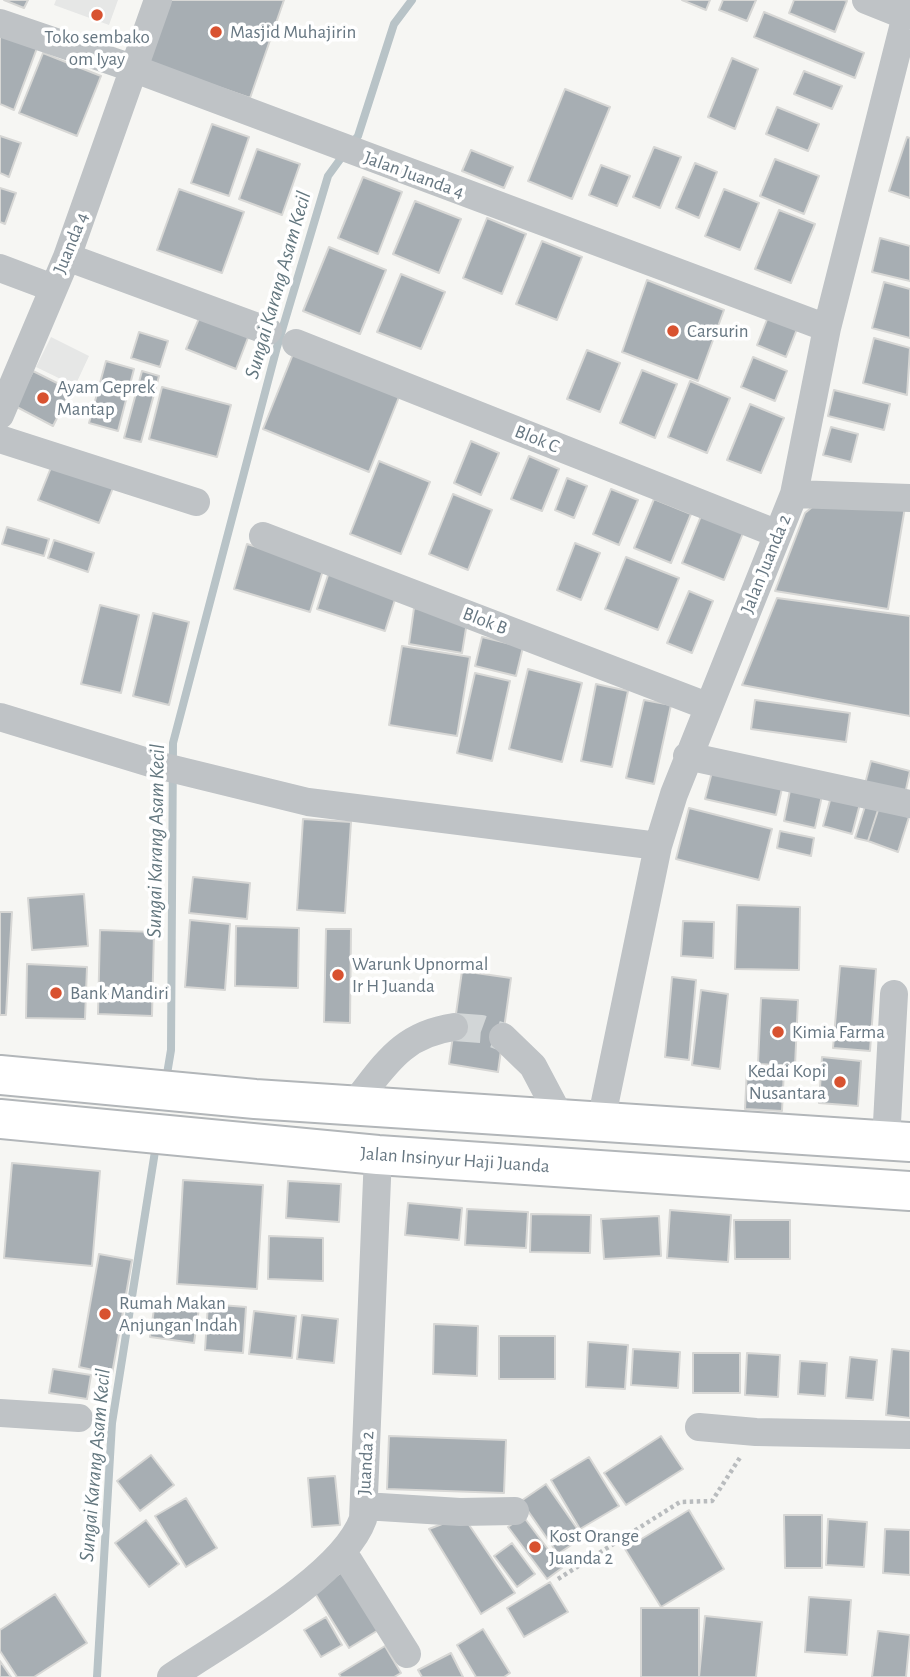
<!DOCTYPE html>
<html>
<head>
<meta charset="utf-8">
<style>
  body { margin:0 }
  canvas { display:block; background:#f6f6f3 }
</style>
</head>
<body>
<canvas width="910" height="1677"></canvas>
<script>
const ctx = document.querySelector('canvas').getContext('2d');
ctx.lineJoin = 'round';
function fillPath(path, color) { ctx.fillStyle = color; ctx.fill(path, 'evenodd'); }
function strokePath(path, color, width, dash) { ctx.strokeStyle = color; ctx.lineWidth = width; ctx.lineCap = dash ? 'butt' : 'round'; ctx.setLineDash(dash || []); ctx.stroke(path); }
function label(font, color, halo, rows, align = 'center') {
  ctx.font = font + ' "Alegreya Sans",sans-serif'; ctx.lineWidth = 7; ctx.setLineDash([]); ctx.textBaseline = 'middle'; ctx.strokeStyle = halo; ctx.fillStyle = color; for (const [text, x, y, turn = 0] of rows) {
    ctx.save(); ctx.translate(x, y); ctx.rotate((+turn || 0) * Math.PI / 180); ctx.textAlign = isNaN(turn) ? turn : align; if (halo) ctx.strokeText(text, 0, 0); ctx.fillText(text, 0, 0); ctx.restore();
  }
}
fillPath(new Path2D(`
  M56 0H118L109 25 54 5Z
  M51 337 89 356 75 386 36 367Z`), '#e6e7e6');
strokePath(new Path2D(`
  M352 143 358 136 394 24 412 0
  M166 1080 171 1050 173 743 277 347 328 176 344 154
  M97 1677 112 1423 156 1145`), '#b8c3c7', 8);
const building = new Path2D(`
  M4 0H28L24 8Z
  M171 0H284L250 98 148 63Z
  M682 0H710L706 10Z
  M723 0H756L747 21 719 10Z
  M794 0H844L847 1 835 32 789 13Z
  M764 12 864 53 855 78 754 37Z
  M0 35 37 48 14 110 0 104Z
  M43 53 101 76 77 136 19 113Z
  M732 58 758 69 735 129 708 117Z
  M804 71 842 86 832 109 794 94Z
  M565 89 610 107 572 199 528 181Z
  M777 107 819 124 808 151 766 134Z
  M212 124 249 137 229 196 191 183Z
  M0 136 21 143 9 177 0 173Z
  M907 137 910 138V198L889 191Z
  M654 147 681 157 660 208 633 197Z
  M257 149 300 164 282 215 239 199Z
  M471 150 513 167 504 188 462 171Z
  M775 159 819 176 804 214 760 196Z
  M695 163 717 172 699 218 676 208Z
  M601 165 630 176 617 206 589 195Z
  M363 177 402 192 378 254 338 238Z
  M0 188 16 193 5 224 0 222Z
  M179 189 244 212 222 273 157 250Z
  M724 189 759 203 740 250 705 236Z
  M415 201 461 219 439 273 393 254Z
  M779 210 815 224 791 283 755 269Z
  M487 218 526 234 502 294 463 278Z
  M880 238 910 246V281L872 272Z
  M542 241 582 257 557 320 516 304Z
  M329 247 386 270 360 334 303 311Z
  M401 274 445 292 421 349 377 332Z
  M647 280 724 310 698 381 622 352Z
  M884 282 910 289V338L872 328Z
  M200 316 249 335 236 369 186 349Z
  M768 317 797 329 786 357 757 345Z
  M139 332 168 341 160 367 131 358Z
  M874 338 910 348 907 395 863 383Z
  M587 350 620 363 600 412 567 399Z
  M293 354 399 397 369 472 263 429Z
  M753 357 787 371 775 401 741 387Z
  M106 361 134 369 118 431 89 423Z
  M642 370 677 384 655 438 620 423Z
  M33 371 71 390 53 426 15 406Z
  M142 371 159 376 141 442 124 438Z
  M690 381 730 398 707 453 668 437Z
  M162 387 231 405 217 457 149 439Z
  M834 390 890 404 884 430 828 416Z
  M750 404 784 418 761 473 727 460Z
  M831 427 858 434 851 462 823 455Z
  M471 441 499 453 481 495 454 483Z
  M529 456 559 469 542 511 511 499Z
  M379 461 430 482 401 554 350 534Z
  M52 465 113 488 99 523 38 500Z
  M567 478 587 486 574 518 555 510Z
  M611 489 638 500 619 545 593 534Z
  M453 494 492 510 468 570 429 554Z
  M654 499 691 514 671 563 634 548Z
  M817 503 905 507 888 609 775 591 805 513Z
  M701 516 743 533 724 580 682 563Z
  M7 527 49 539 44 556 2 544Z
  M54 540 94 553 88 572 48 558Z
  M575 543 600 553 581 600 557 590Z
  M247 544 324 567 310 612 234 589Z
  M626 557 679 578 658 630 605 609Z
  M330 569 398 590 385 631 317 609Z
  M689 591 713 601 692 653 667 643Z
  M777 598 910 616V716L742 685Z
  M100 605 139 615 121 693 81 684Z
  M414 608 468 616 462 653 409 644Z
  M153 613 189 622 169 705 133 696Z
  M482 637 523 647 516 676 475 666Z
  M402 646 470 657 457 736 389 725Z
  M528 669 582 683 562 762 509 749Z
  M475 673 510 681 492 761 457 753Z
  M596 684 628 691 612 767 581 761Z
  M644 700 671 705 654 784 626 778Z
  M755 700 850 713 846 742 751 729Z
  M871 761 910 771 905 794 865 784Z
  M713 768 783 784 776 815 705 799Z
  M791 785 823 791 815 828 784 821Z
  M832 793 861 800 852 834 823 826Z
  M866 803 879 807 868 841 855 838Z
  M879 807 909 817 898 852 868 841Z
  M689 808 772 829 759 880 676 859Z
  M303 819 351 822 345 913 297 910Z
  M780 831 814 838 811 856 777 848Z
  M193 877 250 883 247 919 189 913Z
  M84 894 88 946 32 950 28 898Z
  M737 905 800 907 799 970 735 969Z
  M0 912H12L6 1015H0Z
  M190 920 230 924 225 990 185 987Z
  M683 921 714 922 713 958 681 956Z
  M236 926 299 928 298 988 235 986Z
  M326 929H351L350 1023 324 1022Z
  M100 930 154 932 152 1016 98 1014Z
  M27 964 87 967 85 1019 26 1018Z
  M840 966 876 969 870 1051 833 1048Z
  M462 971 511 978 498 1072 449 1064Z
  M672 977 696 980 689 1060 665 1057Z
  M701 990 728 994 720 1069 692 1065Z
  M761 998 798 1000 795 1066 758 1064Z
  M822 1057 861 1061 858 1106 819 1103Z
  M747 1068 784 1070 782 1111 745 1109Z
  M12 1163 100 1171 92 1266 4 1258Z
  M183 1180 263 1185 257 1289 177 1284Z
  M288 1181 341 1184 339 1222 286 1218Z
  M408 1203 462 1208 459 1240 405 1235Z
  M467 1209 528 1212 526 1248 465 1245Z
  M670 1210 731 1215 728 1262 667 1258Z
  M531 1214 591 1215 590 1253 530 1252Z
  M659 1216 661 1256 604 1259 601 1219Z
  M734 1220H790V1259H735Z
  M269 1236 323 1238V1281L268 1279Z
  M99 1254 132 1260 112 1374 79 1367Z
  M155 1302 199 1308 194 1343 150 1337Z
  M208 1304 246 1307 243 1353 205 1350Z
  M254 1311 296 1316 292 1358 249 1354Z
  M302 1315 338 1319 334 1363 297 1359Z
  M434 1324 478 1326 477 1376 433 1374Z
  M499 1336H555V1379H499Z
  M588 1342 628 1345 625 1389 586 1387Z
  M633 1349 680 1352 678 1388 631 1385Z
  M892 1349 910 1351V1418L886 1415Z
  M693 1353H740V1393H693Z
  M747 1353 780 1355 778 1397 745 1395Z
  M850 1357 877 1360 873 1400 846 1398Z
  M800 1361 827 1363 825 1396 798 1394Z
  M53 1369 91 1375 87 1399 49 1393Z
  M389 1436 506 1440 504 1493 387 1489Z
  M661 1436 683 1469 626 1505 604 1473Z
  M151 1455 174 1485 140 1511 117 1481Z
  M589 1457 619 1506 580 1529 551 1480Z
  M335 1476 340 1525 312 1527 308 1478Z
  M546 1484 583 1537 558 1554 521 1501Z
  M186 1498 217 1548 186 1567 155 1516Z
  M689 1510 724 1569 661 1607 625 1549Z
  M784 1515H822V1568H785Z
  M463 1516 515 1593 481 1614 429 1529Z
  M523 1516 562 1568 547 1579 508 1527Z
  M828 1519 867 1522 864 1567 826 1565Z
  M146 1520 179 1564 149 1587 115 1543Z
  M885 1529 910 1530V1575L883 1573Z
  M512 1543 535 1574 517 1587 494 1556Z
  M349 1568 385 1626 349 1648 313 1590Z
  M550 1582 568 1612 524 1637 507 1608Z
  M55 1594 87 1643 34 1677H17L0 1651V1630Z
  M809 1597 851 1600 847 1655 805 1652Z
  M641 1608H699V1677H641Z
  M705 1616 762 1622 756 1677H699Z
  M326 1617 342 1645 321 1657 304 1630Z
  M483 1629 510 1673 504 1677H476L457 1645Z
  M878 1631 910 1635 906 1677H872Z
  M385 1646 401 1673 394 1677H341L339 1674Z
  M451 1653 463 1677H422L418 1670Z
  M0 1661 11 1677H0Z`);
fillPath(building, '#a7aeb3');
strokePath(building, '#d7d7d5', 2);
strokePath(new Path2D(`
  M454 1027 481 1029 503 1037`), '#d2d6d7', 28, [28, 14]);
const highway = new Path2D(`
  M0 1075 255 1099 910 1142
  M0 1119 378 1155 910 1191`);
strokePath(highway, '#b2b6b9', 42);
strokePath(new Path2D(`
  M558 1579 680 1502 712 1501 741 1456`), '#b9bcbe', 4.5, [3.5, 3.5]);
strokePath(new Path2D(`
  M866 0 906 16
  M0 23 132 68 827 328
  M67 257 268 331
  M0 268 53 288
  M296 343 778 534
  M0 415 67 257 158 0
  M0 439 196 502
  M794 494 910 498
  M263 536 707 706
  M0 717 157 765 308 802 658 846
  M687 756 910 804
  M503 1037 533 1066 561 1119
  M353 1105C385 1066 400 1035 454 1027
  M601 1121 658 846 674 794 794 494 827 328 910 0
  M886 1141 894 994
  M0 1413 79 1418
  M699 1427 756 1432 910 1435
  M364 1506 460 1512 515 1511
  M343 1552 407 1654
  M171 1677C224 1641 342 1577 363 1519L378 1155`), '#bfc3c6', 28);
strokePath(highway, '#fff', 38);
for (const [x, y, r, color] of [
  [97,15,7,"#d85230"],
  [216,32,7,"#d85230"],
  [673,331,7,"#d85230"],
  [43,398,7,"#d85230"],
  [338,975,7,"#d85230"],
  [56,993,7,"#d85230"],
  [778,1032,7,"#d85230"],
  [840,1082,7,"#d85230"],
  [105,1314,7,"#d85230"],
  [535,1547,7,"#d85230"]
]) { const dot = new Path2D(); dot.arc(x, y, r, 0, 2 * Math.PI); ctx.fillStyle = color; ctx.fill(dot); strokePath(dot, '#fff', 2.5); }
label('19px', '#677782', '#fff', [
  ["Masjid Muhajirin",230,32],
  ["Toko sembako",97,37,"center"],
  ["om Iyay",97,59,"center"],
  ["Carsurin",687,331],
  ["Ayam Geprek",57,387],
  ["Mantap",57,409],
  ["Warunk Upnormal",352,964],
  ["Ir H Juanda",352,986],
  ["Bank Mandiri",70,993],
  ["Kimia Farma",792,1032],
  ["Kedai Kopi",826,1071,"right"],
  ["Nusantara",826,1093,"right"],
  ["Rumah Makan",119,1303],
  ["Anjungan Indah",119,1325],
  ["Kost Orange",549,1536],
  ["Juanda 2",549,1558]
], 'left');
label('19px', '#677782', '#fff', [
  ["Jalan Juanda 4",414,175,20],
  ["Juanda 4",71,243,-68],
  ["Blok C",537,439,22],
  ["Jalan Juanda 2",766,564,-68],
  ["Blok B",485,621,21],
  ["Jalan Insinyur Haji Juanda",455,1160,4],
  ["Juanda 2",366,1463,-87]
]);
label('italic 21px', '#63777f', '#fff', [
  ["Sungai Karang Asam Kecil",278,285,-74],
  ["Sungai Karang Asam Kecil",156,841,-89],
  ["Sungai Karang Asam Kecil",95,1465,-85]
]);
</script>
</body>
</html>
